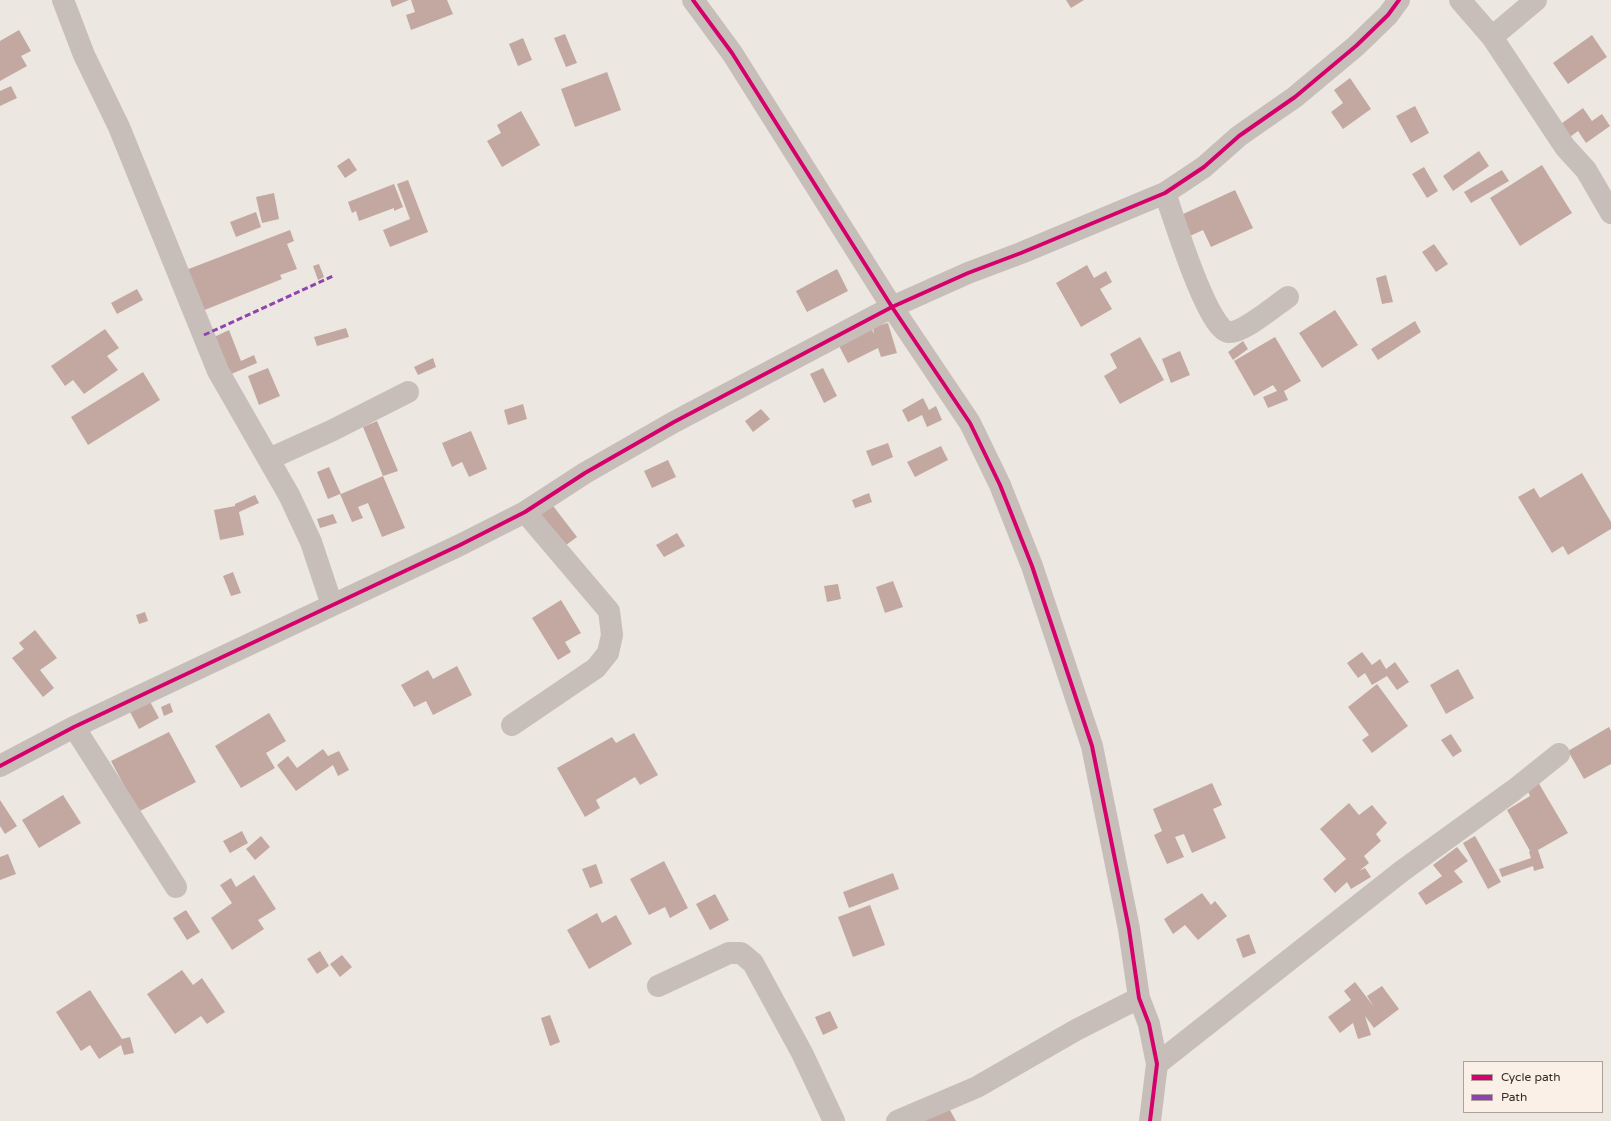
<!DOCTYPE html>
<html>
<head>
<meta charset="utf-8">
<style>
  body { margin:0 }
  #map { position:relative; width:1611px; height:1121px; overflow:hidden; background:#ede7e1; font-family:"Varela Round",sans-serif }
  canvas { display:block }
  .legend { position:absolute; left:1463px; top:1061px; width:140px; height:52px; box-sizing:border-box; background:#fbf0e8; border:1px solid #ada19b; margin:0; padding:5px 7px; list-style:none; font-size:12px; color:#382b27 }
  .legend li { display:flex; align-items:center; gap:8px; height:20px }
  .legend b { width:20px; border:1px solid #ada19b }
</style>
</head>
<body>
<div id="map">
<canvas width="1611" height="1121"></canvas>
<ul class="legend">
<li><b style="height:5px;background:#d6006c"></b>Cycle path</li>
<li><b style="height:5px;background:#8e44ad"></b>Path</li>
</ul>
</div>
<script>
const ctx = document.querySelector('canvas').getContext('2d');
ctx.lineJoin = 'round';
function fillPath(path, color) { ctx.fillStyle = color; ctx.fill(path, 'evenodd'); }
function strokePath(path, color, width, dash) { ctx.strokeStyle = color; ctx.lineWidth = width; ctx.lineCap = dash ? 'butt' : 'round'; ctx.setLineDash(dash || []); ctx.stroke(path); }
fillPath(new Path2D(`
  M390 0H409L392 7Z
  M411 0H447L453 14 411 30 406 15 415 12Z
  M1066 0H1084L1071 8Z
  M19 30 31 51 21 56 27 66 0 81V41Z
  M565 34 577 63 566 67 554 38Z
  M1592 35 1607 57 1568 84 1553 63Z
  M523 38 532 60 518 66 509 44Z
  M607 72 621 110 575 127 561 89Z
  M1350 78 1371 109 1343 129 1331 112 1343 103 1334 90Z
  M11 86 17 98 0 106V91Z
  M1415 106 1429 133 1411 143 1396 116Z
  M1583 108 1592 121 1602 114 1610 126 1586 143 1578 131 1567 139 1558 126Z
  M521 111 540 145 502 167 487 141 501 133 497 125Z
  M1479 151 1489 166 1453 191 1443 176Z
  M349 158 357 170 345 178 337 166Z
  M1542 165 1572 213 1520 246 1490 198Z
  M1424 167 1438 191 1427 198 1412 174Z
  M1502 170 1509 181 1471 203 1464 192Z
  M408 180 428 232 390 247 383 230 410 219 397 184Z
  M394 184 403 207 394 211V208L359 221 356 211 352 213 348 202Z
  M1235 190 1253 228 1211 247 1203 230 1190 236 1181 215Z
  M274 193 279 219 262 223 256 197Z
  M256 212 261 227 236 237 230 222Z
  M290 230 294 241 287 244 297 269 280 275 282 279 202 311 186 270Z
  M1434 244 1448 264 1436 272 1422 252Z
  M319 264 324 277 318 280 313 266Z
  M1087 265 1094 278 1106 271 1112 282 1100 289 1112 309 1081 327 1056 283Z
  M837 269 848 291 807 312 796 291Z
  M1386 275 1393 302 1382 304 1376 278Z
  M137 289 143 300 117 314 111 303Z
  M1335 310 1358 345 1322 368 1299 333Z
  M868 321 874 334 873 327 888 323 897 353 881 357 878 348 848 363 835 338Z
  M1415 321 1421 332 1378 360 1371 349Z
  M346 328 349 337 317 346 314 337Z
  M105 329 119 348 107 356 118 370 84 394 73 380 65 386 51 366Z
  M229 330 241 361 254 355 257 363 229 375 214 337Z
  M1140 337 1164 380 1120 404 1104 376 1117 368 1110 354Z
  M1275 337 1301 381 1284 391 1288 400 1268 408 1263 397 1277 391 1273 385 1254 396 1234 361Z
  M1243 341 1248 349 1233 360 1228 352Z
  M1180 351 1190 375 1171 383 1162 359Z
  M433 358 436 367 418 375 414 367Z
  M268 368 280 396 259 405 248 376Z
  M823 368 837 396 824 403 810 374Z
  M143 372 160 400 88 445 71 417Z
  M923 398 929 410 936 406 942 420 927 427 922 415 908 422 902 410Z
  M523 404 527 419 508 425 504 410Z
  M761 409 770 419 753 432 745 421Z
  M377 421 398 471 383 476 405 528 382 537 368 503 358 507 363 518 352 522 340 494 328 499 317 472 329 467 341 494 383 476 363 427Z
  M471 431 487 469 469 477 462 462 452 467 442 443Z
  M888 443 893 457 872 466 866 451Z
  M941 446 948 460 915 477 907 462Z
  M668 460 676 477 652 488 644 471Z
  M1582 473 1611 522V529L1568 555 1563 546 1552 553 1518 497 1534 488 1540 498Z
  M869 493 872 502 855 508 852 500Z
  M255 495 259 503 239 512 244 535 220 540 214 510 235 506V504Z
  M547 498 577 537 558 551 529 512Z
  M333 514 337 523 320 528 317 519Z
  M677 533 685 546 664 557 656 545Z
  M233 572 241 593 231 596 223 576Z
  M893 581 903 607 885 613 876 587Z
  M838 584 841 599 827 602 824 586Z
  M561 600 581 633 565 642 571 652 558 660 532 618Z
  M145 612 148 621 139 624 136 615Z
  M35 630 57 658 40 670 54 688 43 697 12 658 24 649 19 643Z
  M1362 652 1372 665 1380 659 1386 669 1395 662 1409 682 1397 690 1387 676 1372 685 1365 673 1358 678 1347 663Z
  M457 666 472 695 433 715 426 701 414 707 401 685 428 670 433 679Z
  M1458 669 1474 698 1446 714 1430 685Z
  M1377 684 1408 726 1372 753 1362 740 1369 735 1348 707Z
  M148 698 159 718 139 729 129 710Z
  M170 703 173 712 164 716 161 707Z
  M269 713 286 741 266 753 275 768 241 788 215 746Z
  M1609 727 1611 731V764L1584 779 1568 751Z
  M169 732 196 782 138 812 111 761Z
  M634 733 658 775 640 785 635 777 596 800 600 808 585 817 557 768 612 737 616 743Z
  M1451 734 1462 751 1453 757 1441 740Z
  M323 749 328 756 339 751 349 770 338 776 333 765 296 791 277 765 288 756 297 768Z
  M1538 782 1568 833 1538 850 1544 868 1534 871 1533 866 1502 877 1499 869 1531 858 1529 852 1530 851 1507 810 1530 796 1527 789Z
  M1212 783 1222 805 1213 809 1226 838 1192 853 1184 834 1175 837 1184 857 1167 864 1154 835 1162 831 1153 809Z
  M63 795 81 823 39 848 22 820Z
  M0 800 17 826 5 834 0 826Z
  M1349 803 1359 815 1372 805 1387 823 1376 834 1381 841 1364 856 1369 863 1359 871 1365 868 1371 877 1351 889 1347 882 1335 893 1323 879 1346 859 1320 829Z
  M242 831 248 843 230 853 223 841Z
  M261 836 270 847 255 860 246 849Z
  M1475 836 1501 882 1488 889 1463 843Z
  M1457 847 1468 861 1454 871 1463 882 1426 905 1418 893 1442 876 1433 865Z
  M8 854 16 874 0 880V857Z
  M664 861 688 908 670 918 665 907 649 915 630 879Z
  M596 864 603 883 590 888 582 869Z
  M893 873 899 889 849 908 843 892Z
  M254 875 276 909 258 920 264 929 232 950 211 918 232 903 220 885 231 878 236 887Z
  M1202 893 1211 905 1215 901 1227 916 1198 940 1185 925 1173 934 1164 919Z
  M715 894 729 920 710 930 696 904Z
  M870 905 885 945 853 957 838 917Z
  M186 910 200 932 187 940 173 918Z
  M597 913 602 923 616 915 632 944 589 969 567 930Z
  M1249 934 1256 953 1243 958 1236 939Z
  M320 951 329 966 317 974 307 959Z
  M342 955 352 967 340 977 330 964Z
  M182 970 193 985 202 978 225 1012 207 1024 201 1016 175 1034 147 994Z
  M1355 982 1374 1007 1367 996 1382 986 1399 1009 1374 1028 1365 1016 1371 1035 1358 1039 1353 1023 1340 1033 1328 1017 1351 1000 1344 991Z
  M90 990 122 1039 130 1037 134 1053 124 1055 121 1045 99 1059 90 1045 81 1051 56 1012Z
  M830 1011 838 1028 823 1035 815 1017Z
  M550 1015 560 1042 550 1046 541 1018Z
  M946 1103 956 1121H911Z`), '#c2a8a1');
strokePath(new Path2D(`
  M63 0 84 55 119 127 218 371 289 495 311 542 332 605
  M693 0 732 53 892 307 970 423 1000 485 1032 566 1092 746 1129 929 1139 998 1149 1024 1157 1064 1150 1121
  M1460 0 1492 37 1565 147 1586 170 1611 213
  M1492 37 1536 0
  M1165 193C1173 215 1207 328 1228 332 1242 334 1276 305 1288 297
  M269 459 331 431 408 392
  M512 725 596 668 608 653 612 635 609 611 525 512
  M74 727 176 887
  M0 766 74 727 460 545 525 512 585 473 674 422 892 307 968 273 1021 253 1165 193 1204 167 1239 136 1295 97 1356 46 1388 15 1399 0
  M658 986 729 953H741L753 963 802 1053 834 1121
  M1157 1064 1402 871 1514 790 1559 754
  M897 1121 977 1087 1076 1030 1139 998`), '#c7beb9', 22);
strokePath(new Path2D(`
  M204 335 333 276`), '#8e44ad', 3, [6, 3]);
strokePath(new Path2D(`
  M693 0 732 53 892 307 970 423 1000 485 1032 566 1092 746 1129 929 1139 998 1149 1024 1157 1064 1150 1121
  M0 766 74 727 460 545 525 512 585 473 674 422 892 307 968 273 1021 253 1165 193 1204 167 1239 136 1295 97 1356 46 1388 15 1399 0`), '#d6006c', 4);
</script>
</body>
</html>
